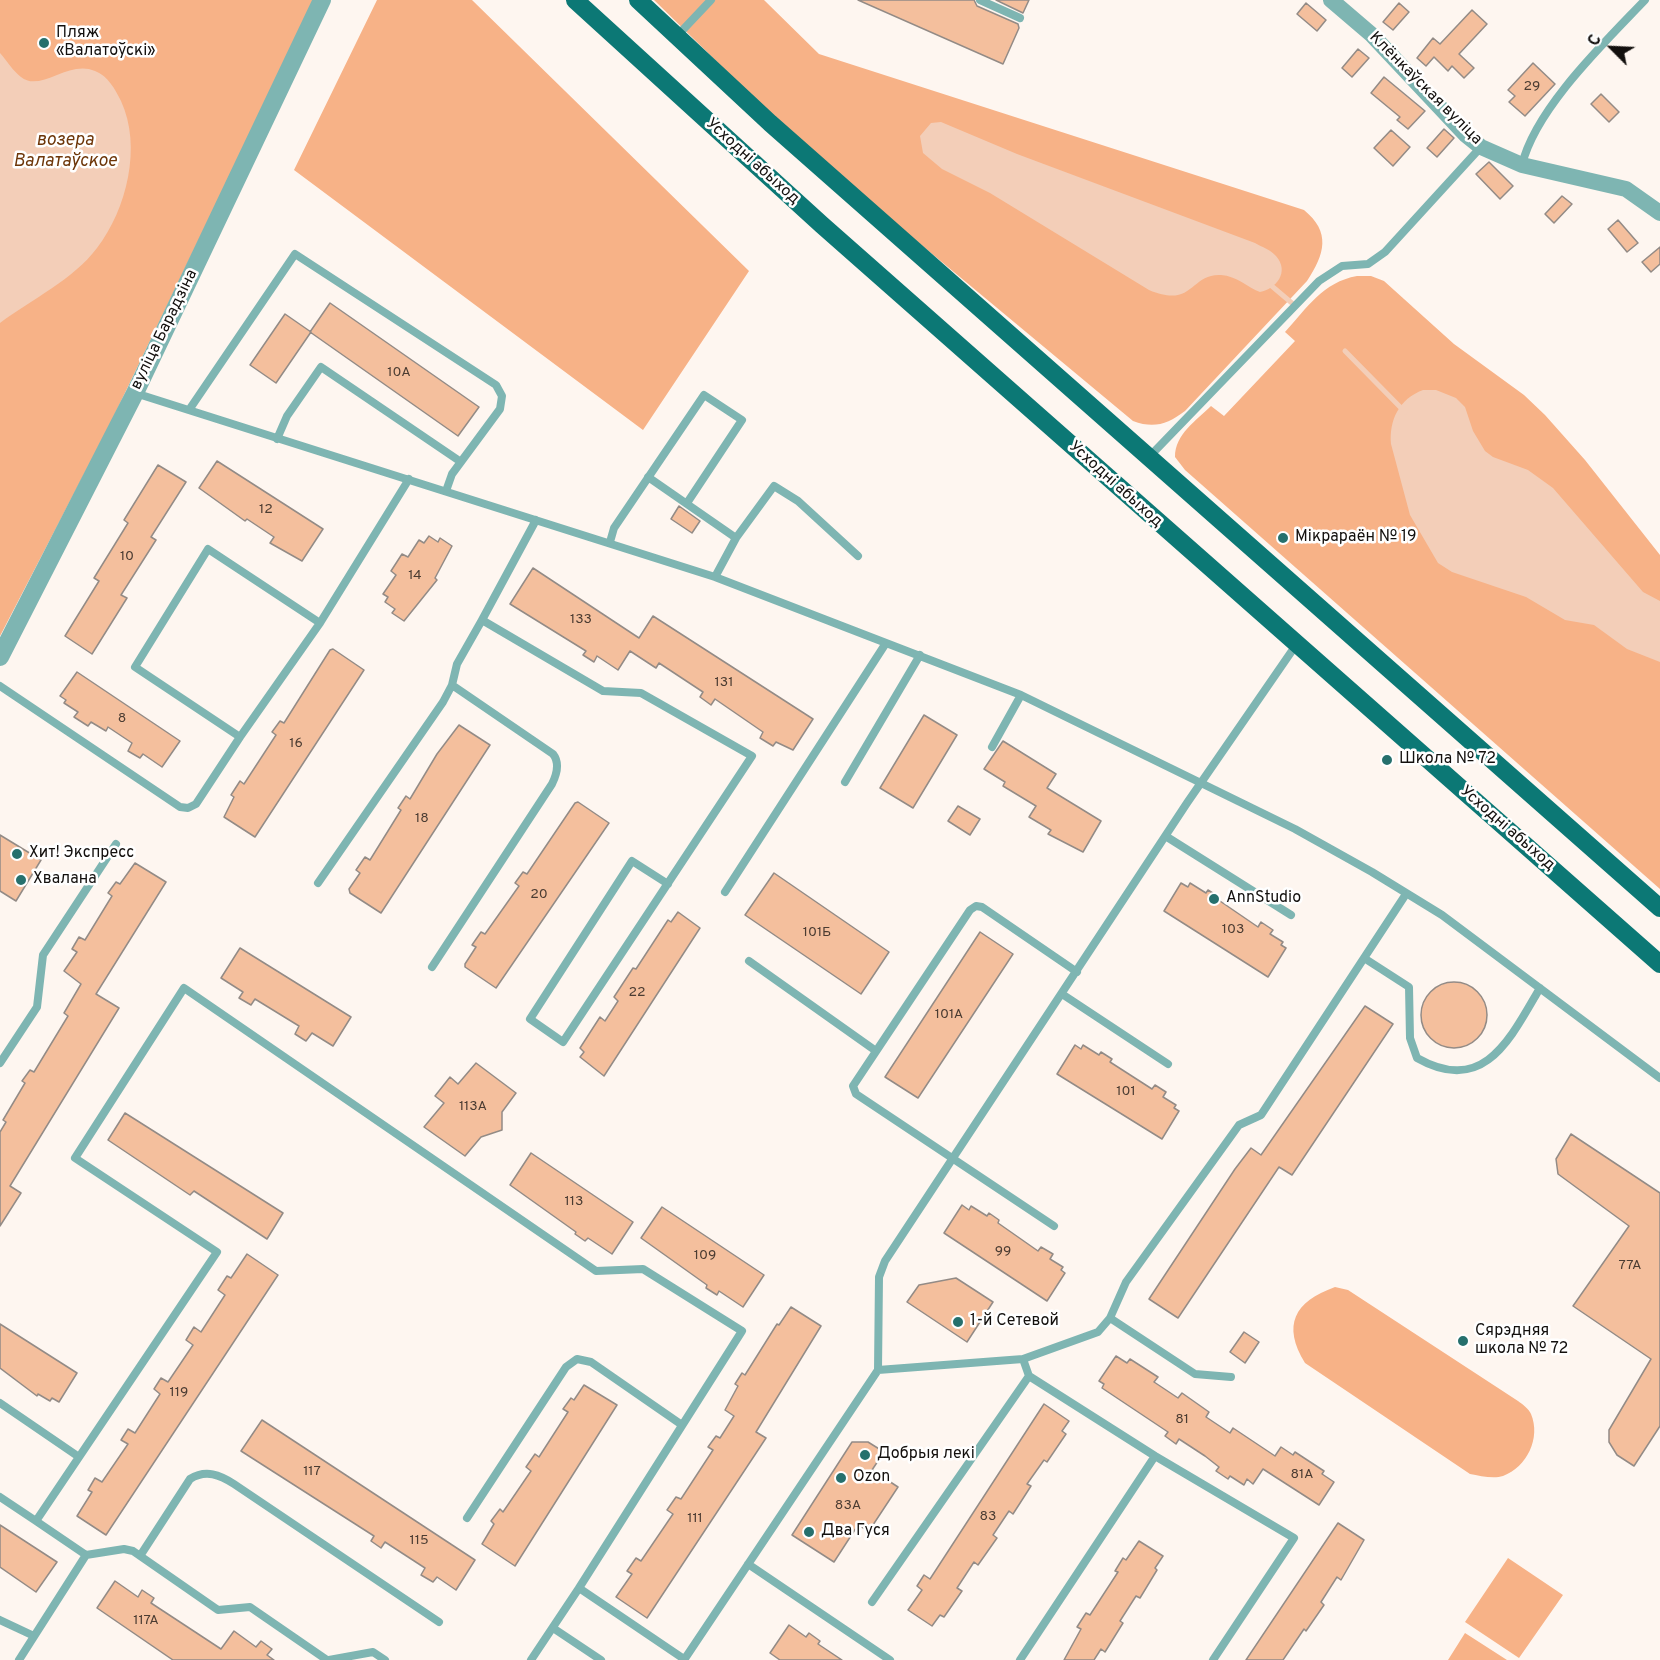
<!DOCTYPE html>
<html>
<head>
<meta charset="utf-8">
<style>
  body { margin:0 }
  #map { position:relative; width:1660px; height:1660px; overflow:hidden; background:#fef6f0; font-family:Overpass,sans-serif }
  canvas { display:block }
  .north { position:absolute; left:1582px; top:18px; width:60px; height:60px; -webkit-text-stroke:4px #fff; paint-order:stroke; rotate:294deg; font-size:16px; font-weight:700; line-height:24px; text-align:center; color:#13100e }
  .north::after { content:''; display:block; margin:auto; width:21px; height:27px; background:#13100e; clip-path:polygon(50% 0,100% 100%,50% 72%,0 100%) }
</style>
</head>
<body>
<div id="map">
<canvas width="1660" height="1660"></canvas>
<div class="north">С</div>
</div>
<script>
const ctx = document.querySelector('canvas').getContext('2d');
ctx.lineJoin = 'round';
function fillPath(path, color) { ctx.fillStyle = color; ctx.fill(path, 'evenodd'); }
function strokePath(path, color, width, dash) { ctx.strokeStyle = color; ctx.lineWidth = width; ctx.lineCap = dash ? 'butt' : 'round'; ctx.setLineDash(dash || []); ctx.stroke(path); }
function label(font, color, halo, rows, align = 'center') {
  ctx.font = font + ' Overpass,sans-serif'; ctx.lineWidth = 5; ctx.setLineDash([]); ctx.textBaseline = 'middle'; ctx.strokeStyle = halo; ctx.fillStyle = color; for (const [text, x, y, turn = 0] of rows) {
    ctx.save(); ctx.translate(x, y); ctx.rotate((+turn || 0) * Math.PI / 180); ctx.textAlign = isNaN(turn) ? turn : align; if (halo) ctx.strokeText(text, 0, 0); ctx.fillText(text, 0, 0); ctx.restore();
  }
}
fillPath(new Path2D(`
  M0 0H314L109 426 0 636Z
  M377 0H472L749 271 643 430 294 170Z
  M654 0H764L819 54 1304 210C1331 232 1325 254 1307 281L1185 411C1168 424 1154 429 1133 421L913 238 752 96Z
  M1357 276H1371L1384 281 1454 344 1524 395 1545 415 1585 460 1660 555V889L1185 470 1175 457C1175 434 1196 421 1211 406L1224 416 1295 341 1285 332C1307 308 1323 282 1357 276Z
  M1335 1287 1348 1290 1518 1401C1522 1404 1529 1409 1531 1414 1541 1438 1527 1467 1503 1476 1494 1479 1480 1476 1470 1474L1305 1363C1282 1325 1294 1302 1335 1287Z
  M1508 1558 1563 1595 1519 1658 1465 1622Z
  M1465 1633 1507 1660H1448Z`), '#f7b287');
fillPath(new Path2D(`
  M0 53C7 61 13 71 21 77 40 93 69 59 95 71 108 76 115 89 121 101 142 146 127 209 97 248 73 280 32 299 0 323Z
  M941 122 1017 154 1255 243C1262 247 1271 250 1276 256 1290 272 1276 289 1260 292 1247 287 1237 276 1221 275 1190 273 1194 309 1149 290L990 193 942 169 923 153 920 136 931 123Z
  M1423 390H1436L1456 398 1465 407 1473 431 1485 451 1493 457 1528 470 1553 488 1643 592 1660 601V662L1627 649 1594 625 1565 620 1526 597 1452 572 1438 563 1410 515 1391 444C1389 420 1399 399 1423 390Z`), '#f3ceb8');
strokePath(new Path2D(`
  M1267 282 1293 304
  M1345 351 1405 412`), '#f3ceb8', 5);
const building = new Path2D(`
  M858 0H974L977 6 1018 24 1019 28 1003 64Z
  M996 0H1029L1023 13Z
  M1306 3 1326 20 1317 31 1297 14Z
  M1399 3 1409 12 1393 30 1383 22Z
  M1472 10 1487 24 1459 54 1474 68 1464 78 1452 66 1448 71 1434 57 1426 66 1417 58 1433 38 1440 44Z
  M1358 49 1369 58 1352 77 1342 68Z
  M1533 63 1555 84 1525 116 1509 102 1515 96 1508 90Z
  M1384 77 1425 111 1408 129 1397 120 1400 117 1371 93Z
  M1601 94 1619 112 1609 122 1591 104Z
  M1444 129 1454 138 1437 157 1427 148Z
  M1391 130 1410 147 1393 166 1374 148Z
  M1489 162 1513 186 1500 199 1476 174Z
  M1562 196 1572 204 1554 223 1545 214Z
  M1618 220 1638 243 1627 252 1608 229Z
  M1660 247V264L1651 272 1642 262Z
  M330 303 479 407 458 436 310 332Z
  M285 314 311 332 276 383 250 365Z
  M217 461 323 529 302 561 270 543 274 537 247 519 245 521 199 488Z
  M158 465 186 482 151 537 156 540 121 595 127 598 92 654 65 636 99 581 94 578 128 523 124 520Z
  M679 506 700 521 692 533 671 519Z
  M429 536 438 542 440 538 452 546 435 578 437 580 404 621 392 613 395 609 385 602 388 597 383 594 396 575 391 571 402 554 408 557 419 540 424 543Z
  M533 568 639 638 653 616 813 719 793 750 776 742 773 746 760 738 763 732 715 699 711 705 700 697 703 692 659 663 656 668 630 651 618 670 597 656 594 662 583 655 586 651 510 604Z
  M333 649 364 670 255 837 224 817 234 797 231 795 240 781 244 784 276 735 272 732 280 721 284 723 330 650Z
  M77 672 180 741 162 767 143 754 140 758 128 751 132 743 108 727 106 731 91 722 88 726 74 717 78 712 64 703 66 700 60 696Z
  M924 715 957 735 913 808 880 788Z
  M459 725 490 745 381 913 350 893 349 889 360 873 356 870 365 857 370 860 401 810 398 808 406 796 410 799 437 754Z
  M1003 741 1056 774 1047 788 1101 821 1083 852 1048 834 1051 830 1029 817 1036 806 1003 786 1005 782 984 769Z
  M578 802 609 823 496 988 465 967V964L476 947 472 945 481 932 485 934 519 886 515 883 523 872 527 874 575 803Z
  M958 806 980 819 970 835 948 821Z
  M0 835 41 860 16 901 0 891Z
  M135 863 166 882 96 994 119 1008 10 1186 21 1193 0 1226V1132L6 1122 3 1120 25 1083 22 1081 30 1070 34 1072 68 1016 64 1013 81 984 64 971 77 952 72 949 79 937 85 940 112 896 108 893 116 882 120 884Z
  M774 873 889 952 861 994 745 915Z
  M1181 883 1188 887 1190 883 1206 893 1208 890 1219 897 1217 899 1258 927 1261 922 1273 930 1270 934 1283 942 1281 945 1286 948 1268 977 1164 911Z
  M678 912 700 928 604 1076 580 1057 584 1052 580 1048 600 1017 605 1021 618 1001 614 997 633 968 636 969 668 920 671 922Z
  M980 932 1013 954 918 1098 885 1077Z
  M240 948 351 1017 333 1046 312 1033 306 1041 295 1034 299 1026 255 999 251 1005 239 998 243 992 221 978Z
  M1421 1015a33 33 0 1 1 66 0a33 33 0 1 1-66 0Z
  M1365 1006 1393 1024 1292 1175 1279 1167 1178 1318 1149 1299 1235 1169 1251 1148 1261 1155Z
  M1075 1045 1081 1049 1083 1045 1099 1055 1101 1052 1112 1059 1110 1062 1152 1089 1155 1085 1166 1092 1163 1097 1176 1105 1174 1108 1179 1111 1162 1139 1057 1074Z
  M476 1063 516 1093 502 1112V1130L481 1137 465 1156 424 1127 444 1103 435 1096 450 1077 458 1084Z
  M125 1113 283 1213 267 1239 194 1191 190 1195 108 1140Z
  M1571 1134 1660 1193V1426L1634 1466 1617 1455 1609 1442V1430L1651 1359 1573 1306 1629 1226 1558 1174 1556 1159Z
  M531 1153 633 1222 612 1254 588 1238 585 1241 575 1234 576 1232 510 1185Z
  M962 1205 969 1210 971 1206 987 1216 989 1213 999 1220 998 1223 1038 1251 1041 1247 1053 1254 1050 1259 1063 1267 1061 1270 1065 1273 1047 1301 944 1233Z
  M662 1207 764 1275 743 1307 719 1291 717 1295 706 1288 707 1285 641 1238Z
  M247 1254 278 1275 106 1535 77 1516 92 1492 88 1490 95 1478 102 1482 128 1444 121 1440 128 1429 135 1433 160 1394 154 1389 161 1378 168 1382 193 1345 186 1340 194 1327 201 1332 225 1295 218 1290 227 1276 231 1278Z
  M956 1278 993 1302 967 1342 907 1302 919 1285Z
  M791 1307 821 1326 756 1432 766 1438 647 1618 616 1597 632 1574 627 1571 636 1558 641 1561 673 1514 667 1510 676 1497 681 1499 713 1450 708 1447 716 1436 720 1438 734 1416 725 1410 738 1386 735 1384 742 1373 745 1375 777 1324 779 1325Z
  M0 1324 77 1373 59 1402 52 1398 50 1401 38 1394 37 1396 0 1368Z
  M1244 1332 1259 1342 1245 1363 1230 1352Z
  M1116 1356 1127 1363 1130 1359 1158 1377 1154 1382 1178 1398 1182 1393 1209 1412 1206 1417 1230 1433 1233 1428 1275 1456 1281 1447 1293 1455 1295 1452 1324 1471 1322 1474 1334 1482 1319 1505 1263 1469 1253 1484 1247 1479 1244 1485 1230 1476 1228 1479 1216 1471 1219 1467 1205 1456 1179 1439 1176 1444 1165 1436 1168 1432 1102 1388 1104 1384 1099 1381Z
  M584 1385 617 1405 515 1566 482 1544 494 1524 491 1521 500 1509 503 1512 531 1471 526 1467 535 1454 539 1457 568 1412 563 1409 571 1398 574 1400Z
  M1044 1404 1069 1421 1062 1431 1066 1434 1047 1462 1044 1460 1027 1484 1031 1486 1013 1514 1009 1511 993 1535 997 1538 978 1565 974 1562 957 1588 962 1591 944 1617 940 1615 932 1626 908 1610 922 1590 917 1586 924 1575 930 1579Z
  M262 1420 475 1560 456 1590 437 1577 433 1582 421 1575 425 1568 385 1542 381 1548 371 1541 374 1536 241 1451Z
  M852 1442H868L884 1452 872 1470 898 1487 869 1531 858 1525 834 1562 792 1535Z
  M1338 1523 1364 1540 1341 1580 1337 1577 1321 1602 1324 1605 1306 1631 1304 1629 1283 1660H1246Z
  M0 1525 57 1562 36 1592 0 1567Z
  M1139 1541 1163 1556 1155 1568 1157 1570 1140 1598 1136 1596 1120 1621 1123 1623 1105 1652 1101 1649 1094 1660H1064L1081 1629 1077 1627 1086 1613 1090 1615 1118 1572 1115 1571 1123 1558 1126 1560Z
  M115 1581 138 1597 142 1590 154 1598 151 1603 221 1649 234 1631 256 1647 261 1641 272 1649 267 1655 274 1660H173L97 1608Z
  M789 1625 806 1637 809 1633 820 1641 818 1644 842 1660H780L770 1653Z`);
fillPath(building, '#f4bf9d');
strokePath(building, '#938b86', 1.5);
strokePath(new Path2D(`
  M980 0 1020 18
  M677 36 711 0
  M1522 165C1535 109 1605 42 1645 0
  M135 393 715 577 1021 695 1295 829 1372 872 1442 915 1660 1078
  M189 410 295 254 496 385 502 396 500 409 452 474 446 491
  M277 439 287 416 321 367 461 462
  M1149 457 1319 281 1342 266 1368 264 1385 252 1481 147
  M648 477 736 538
  M536 520 482 620 603 691 641 693 752 756 563 1042 530 1019 632 861 668 884
  M610 542 614 528 704 395 742 420 687 503
  M715 577 736 538 774 486 798 501 858 556
  M320 623 208 549 135 667 240 737 320 623 409 479
  M0 686 180 807 188 808 196 804 240 737
  M992 747 1021 695
  M845 782 920 655
  M1167 837 1291 915
  M318 883 443 702 452 685 457 664 482 620
  M725 892 886 643
  M1364 958 1409 987 1410 1038 1417 1058C1484 1096 1510 1039 1540 988
  M749 961 876 1051
  M432 967 552 784C557 774 560 763 553 754L452 685
  M1062 994 1168 1064
  M0 1063 37 1007 43 955 116 844
  M1054 1226 856 1094 853 1086 970 910 976 906 982 907 1077 972
  M1110 1318 1195 1374 1231 1377
  M1023 1359 1098 1332 1110 1318 1126 1282 1239 1125 1261 1115 1406 894
  M878 1370 1023 1359 1029 1376 1155 1456 1294 1538 1213 1660
  M0 1403 79 1457
  M0 1497 36 1521
  M467 1518 566 1367 577 1359 591 1362 682 1425
  M140 1556 190 1479C206 1469 220 1475 234 1484L439 1622
  M748 1564 890 1660
  M872 1602 1029 1376
  M0 1620 34 1636
  M553 1628 601 1660
  M19 1660 86 1555
  M327 1660 250 1607 218 1610 133 1551 124 1549 86 1555 36 1521 217 1252 75 1158 184 988 596 1271 643 1269 742 1331 579 1588 684 1659
  M329 1660 373 1652 385 1660
  M531 1660 579 1588
  M684 1660 878 1370 879 1277 885 1261 1187 803 1296 645
  M1020 1660 1155 1456`), '#7eb5b2', 8);
strokePath(new Path2D(`
  M1331 0 1372 35 1466 135 1481 147 1522 165 1626 189 1660 213`), '#7eb5b2', 16);
strokePath(new Path2D(`
  M0 657 135 393 322 0`), '#7eb5b2', 18);
strokePath(new Path2D(`
  M575 0 822 225 1660 964
  M638 0 770 123 1660 908`), '#0c7875', 18);
for (const [x, y, r, color] of [
  [44,43,6,"#26706d"],
  [1283,538,6,"#26706d"],
  [1387,760,6,"#26706d"],
  [17,854,6,"#26706d"],
  [21,880,6,"#26706d"],
  [1214,899,6,"#26706d"],
  [958,1322,6,"#26706d"],
  [1463,1341,6,"#26706d"],
  [865,1455,6,"#26706d"],
  [841,1478,6,"#26706d"],
  [809,1532,6,"#26706d"]
]) { const dot = new Path2D(); dot.arc(x, y, r, 0, 2 * Math.PI); ctx.fillStyle = color; ctx.fill(dot); strokePath(dot, '#fff', 2); }
label('14px', '#4b3c32', null, [
  ["29",1532,87],
  ["10А",399,373],
  ["12",266,510],
  ["10",127,557],
  ["14",415,576],
  ["133",581,620],
  ["131",724,683],
  ["8",122,719],
  ["16",296,744],
  ["18",422,819],
  ["20",539,895],
  ["103",1233,930],
  ["101Б",817,933],
  ["22",637,993],
  ["101А",949,1015],
  ["101",1126,1092],
  ["113А",473,1107],
  ["113",574,1202],
  ["99",1003,1252],
  ["109",705,1256],
  ["77А",1630,1266],
  ["119",179,1393],
  ["81",1182,1420],
  ["117",312,1472],
  ["81А",1302,1475],
  ["83А",848,1506],
  ["83",988,1517],
  ["111",695,1519],
  ["115",419,1541],
  ["117А",146,1621]
]);
label('16px', '#13100e', '#fff', [
  ["Пляж",56,34],
  ["«Валатоўскі»",56,52],
  ["Мікрараён № 19",1295,538],
  ["Школа № 72",1399,760],
  ["Хит! Экспресс",29,854],
  ["Хвалана",33,880],
  ["AnnStudio",1226,899],
  ["1-й Сетевой",970,1322],
  ["Сярэдняя",1475,1332],
  ["школа № 72",1475,1350],
  ["Добрыя лекі",877,1455],
  ["Ozon",853,1478],
  ["Два Гуся",821,1532]
], 'left');
label('16px', '#13100e', '#fff', [
  ["Клёнкаўская вуліца",1425,89,45],
  ["Усходні абыход",752,162,42],
  ["вуліца Барадзіна",165,330,-64],
  ["Усходні абыход",1115,485,42],
  ["Усходні абыход",1507,829,41]
]);
label('italic 18px', '#6d3609', '#fff', [
  ["возера",65,141],
  ["Валатаўское",65,162]
]);
</script>
</body>
</html>
